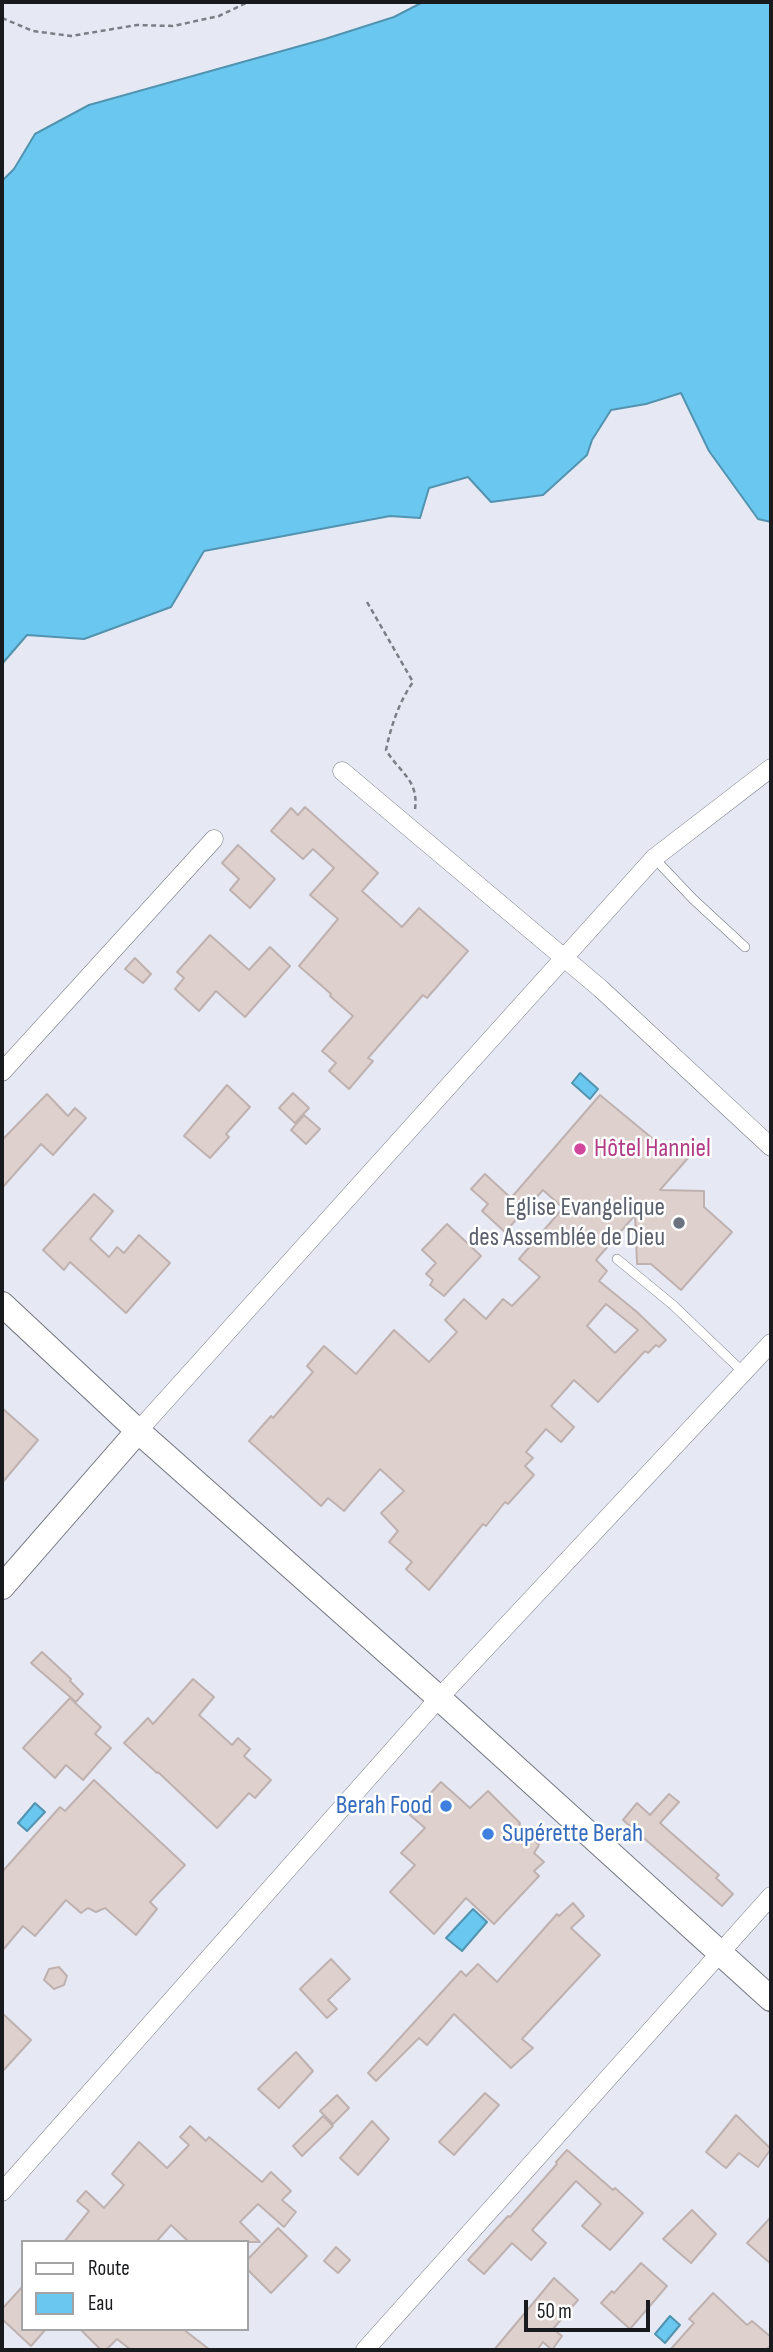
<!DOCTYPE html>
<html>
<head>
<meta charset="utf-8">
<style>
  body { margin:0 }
  #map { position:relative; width:773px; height:2352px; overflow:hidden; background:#e6e9f4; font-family:"Sofia Sans Condensed",sans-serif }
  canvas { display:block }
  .frame { position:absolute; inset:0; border:4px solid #191a1d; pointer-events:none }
  .legend { position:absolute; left:21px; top:2240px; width:228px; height:91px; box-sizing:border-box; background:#fff; border:2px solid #a3a3a5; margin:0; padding:9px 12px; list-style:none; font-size:21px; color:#191a1d }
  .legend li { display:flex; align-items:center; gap:14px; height:35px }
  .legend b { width:35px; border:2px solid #a3a3a5 }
  .scale { position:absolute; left:524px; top:2300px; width:126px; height:32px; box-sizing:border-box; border:4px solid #191a1d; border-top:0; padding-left:9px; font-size:21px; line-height:24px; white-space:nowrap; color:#191a1d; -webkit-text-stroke:5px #fff; paint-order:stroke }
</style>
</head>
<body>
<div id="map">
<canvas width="773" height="2352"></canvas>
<div class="frame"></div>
<ul class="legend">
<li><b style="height:9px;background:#fff"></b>Route</li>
<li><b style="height:19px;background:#6ac7ef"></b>Eau</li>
</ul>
<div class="scale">50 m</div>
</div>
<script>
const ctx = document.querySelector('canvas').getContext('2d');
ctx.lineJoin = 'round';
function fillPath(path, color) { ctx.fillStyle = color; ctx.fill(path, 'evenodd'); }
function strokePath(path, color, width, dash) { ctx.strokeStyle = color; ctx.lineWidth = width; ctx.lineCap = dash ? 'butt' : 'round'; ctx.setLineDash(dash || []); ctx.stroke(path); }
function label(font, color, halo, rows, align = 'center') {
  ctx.font = font + ' "Sofia Sans Condensed",sans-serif'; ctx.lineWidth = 5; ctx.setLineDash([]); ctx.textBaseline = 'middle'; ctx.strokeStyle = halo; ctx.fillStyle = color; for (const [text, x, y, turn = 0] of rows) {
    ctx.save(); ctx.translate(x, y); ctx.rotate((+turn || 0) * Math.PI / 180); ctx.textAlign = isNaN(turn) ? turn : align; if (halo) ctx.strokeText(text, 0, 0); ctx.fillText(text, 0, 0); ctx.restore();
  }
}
const water = new Path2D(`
  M423 2H771V522L758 519 709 451 681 393 646 404 611 410 592 440 587 455 543 495 491 502 468 477 429 488 420 518 390 516 204 551 171 607 84 639 27 635 2 664V181L14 169 35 134 89 105 325 39 394 17Z
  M580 1073 598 1089 590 1099 572 1083Z
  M35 1803 45 1812 27 1831 18 1823Z
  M473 1909 487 1922 462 1951 446 1938Z
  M670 2316 680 2325 665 2343 655 2334Z`);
fillPath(water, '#6ac7ef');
strokePath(water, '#5293b0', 2);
const building = new Path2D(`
  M305 807 378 873 362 891 402 927 419 908 468 951 427 998 423 995 368 1058 373 1061 349 1089 329 1071 336 1063 322 1051 353 1016 330 996 331 994 299 966 338 919 310 895 334 868 313 849 303 859 271 831 291 808 298 815Z
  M238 845 275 879 250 908 230 890 239 879 222 863Z
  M210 935 249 970 270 947 290 966 245 1017 216 991 199 1011 175 989 184 978 177 972Z
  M135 958 151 974 143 983 125 969Z
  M227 1085 250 1107 226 1134 229 1137 210 1158 184 1136Z
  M293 1093 309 1108 295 1123 279 1108Z
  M47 1094 68 1116 75 1108 86 1118 53 1155 41 1144 2 1188V1140Z
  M600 1095 664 1148 669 1142 688 1158 660 1190 704 1191V1207L732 1232 681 1290 651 1264H637L635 1215 596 1260 607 1271 599 1281 637 1312 666 1340 659 1347 656 1345 648 1353 645 1351 598 1402 574 1380 551 1406 574 1427 561 1442 546 1429 526 1452 533 1458 525 1466 534 1475 508 1504 505 1502 486 1526 483 1524 429 1590 406 1569 412 1562 389 1542 398 1531 381 1513 404 1491 380 1469 344 1511 328 1498 321 1506 249 1441 271 1416 273 1418 313 1372 307 1366 324 1346 356 1374 394 1330 429 1362 457 1332 445 1320 464 1299 486 1319 503 1299 512 1306 540 1277 519 1259 563 1208 543 1190 505 1232 482 1211 488 1204 471 1189 485 1174 511 1198ZM606 1304 638 1330 615 1353 587 1326Z
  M304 1115 320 1129 306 1144 291 1130Z
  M94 1194 113 1211 90 1239 109 1257 117 1247 124 1253 139 1235 170 1263 126 1313 70 1262 64 1270 43 1250Z
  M447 1224 481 1256 444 1296 430 1285 433 1280 426 1274 436 1263 422 1250Z
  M2 1408 38 1440 2 1483Z
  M42 1652 71 1679 70 1681 83 1694 76 1702 31 1663Z
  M193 1679 214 1697 199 1715 232 1745 238 1738 250 1749 244 1756 271 1780 255 1798 249 1793 217 1828 158 1772 157 1773 124 1743 148 1718 153 1724Z
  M70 1698 101 1727 95 1734 111 1748 83 1780 66 1765 55 1778 23 1748Z
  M94 1780 185 1865 150 1902 157 1909 136 1935 105 1908 96 1912 88 1908 81 1913 66 1900 35 1936 23 1926 2 1951V1872L60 1807 65 1811Z
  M441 1782 470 1808 488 1791 520 1823 519 1824 539 1845 534 1853 544 1862 534 1871 539 1876 494 1924 466 1898 434 1934 390 1892 415 1865 401 1853 425 1828 410 1815Z
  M669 1794 679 1802 660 1823 719 1875 716 1878 733 1894 722 1906 623 1820 637 1803 650 1815Z
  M573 1903 584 1916 571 1928 600 1955 522 2039 533 2048 511 2068 454 2014 427 2045 419 2038 376 2081 368 2073 461 1971 466 1976 478 1964 497 1982 557 1914 559 1916Z
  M331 1959 350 1979 328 2000 337 2009 327 2018 300 1989Z
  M59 1967 67 1976 64 1985 54 1989 44 1980 49 1969Z
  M2 2013 31 2040 2 2072Z
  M296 2052 313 2071 279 2108 258 2089Z
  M485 2093 499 2105 454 2155 439 2142Z
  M337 2095 349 2108 333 2124 320 2111Z
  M736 2115 771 2149 758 2167 739 2153 726 2168 706 2152Z
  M323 2116 333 2126 302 2156 293 2146Z
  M372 2121 389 2139 358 2175 340 2158Z
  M190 2126 206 2141 209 2137 262 2182 271 2172 291 2191 282 2200 296 2212 284 2227 258 2204 240 2222 260 2242H189L171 2225 156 2242H64L89 2211 77 2201 86 2191 104 2208 124 2185 112 2174 139 2142 167 2168 189 2145 180 2137Z
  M567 2150 613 2190 615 2188 643 2213 610 2250 582 2226 601 2204 576 2181 532 2230 546 2243 531 2260 512 2243 484 2274 468 2260 508 2216 510 2217 557 2164 556 2162Z
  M692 2210 716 2234 691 2263 663 2239Z
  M771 2217V2264L747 2243Z
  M278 2228 307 2256 271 2293 247 2269V2260Z
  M336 2247 350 2260 338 2273 324 2261Z
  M641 2263 667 2286 630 2329 601 2303 612 2291 614 2293Z
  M554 2278 578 2300 553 2329 562 2336 552 2350 543 2342 537 2350H494Z
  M23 2286V2329H46L31 2346 2 2319V2309Z
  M713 2293 747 2325 752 2321 771 2337V2345L766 2350H670L694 2323 689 2319Z
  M80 2329H183L210 2350H131L117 2339 106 2350H101Z`);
fillPath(building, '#ded0cd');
strokePath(building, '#bfb1af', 2);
const lane = new Path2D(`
  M654 858 693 899 745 947
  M617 1259 673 1305 744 1373`);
const street = new Path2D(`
  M342 771 601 989 771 1147
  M2 1072 214 839
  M138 1431 654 858 771 768
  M2 2192 439 1698 771 1343
  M365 2350 771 1896`);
const secondary = new Path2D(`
  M2 1304 138 1431 439 1698 771 1999
  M2 1587 138 1431`);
strokePath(lane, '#737680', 10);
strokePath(street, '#737680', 19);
strokePath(secondary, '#737680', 26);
strokePath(new Path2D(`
  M2 18 33 31 71 36 137 25 173 26 219 16 248 2
  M367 602 413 682C399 702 391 726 386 750 399 772 419 780 415 809`), '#7c7e85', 2.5, [5, 3.5]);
strokePath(lane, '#fff', 9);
strokePath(street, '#fff', 18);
strokePath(secondary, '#fff', 24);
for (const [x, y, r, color] of [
  [580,1149,7,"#d1479c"],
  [679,1223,7,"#6b7280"],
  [446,1806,7,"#3f7fe0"],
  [488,1834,7,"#3f7fe0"]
]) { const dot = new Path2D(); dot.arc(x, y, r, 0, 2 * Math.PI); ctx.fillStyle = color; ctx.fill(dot); strokePath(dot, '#fff', 2.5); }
label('26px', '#b23c85', '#fff', [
  ["Hôtel Hanniel",594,1149]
], 'left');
label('26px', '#5b616d', '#fff', [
  ["Eglise Evangelique",665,1208],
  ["des Assemblée de Dieu",665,1238]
], 'right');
label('26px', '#366cbe', '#fff', [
  ["Berah Food",432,1806],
  ["Supérette Berah",502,1834,"left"]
], 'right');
</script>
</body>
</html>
